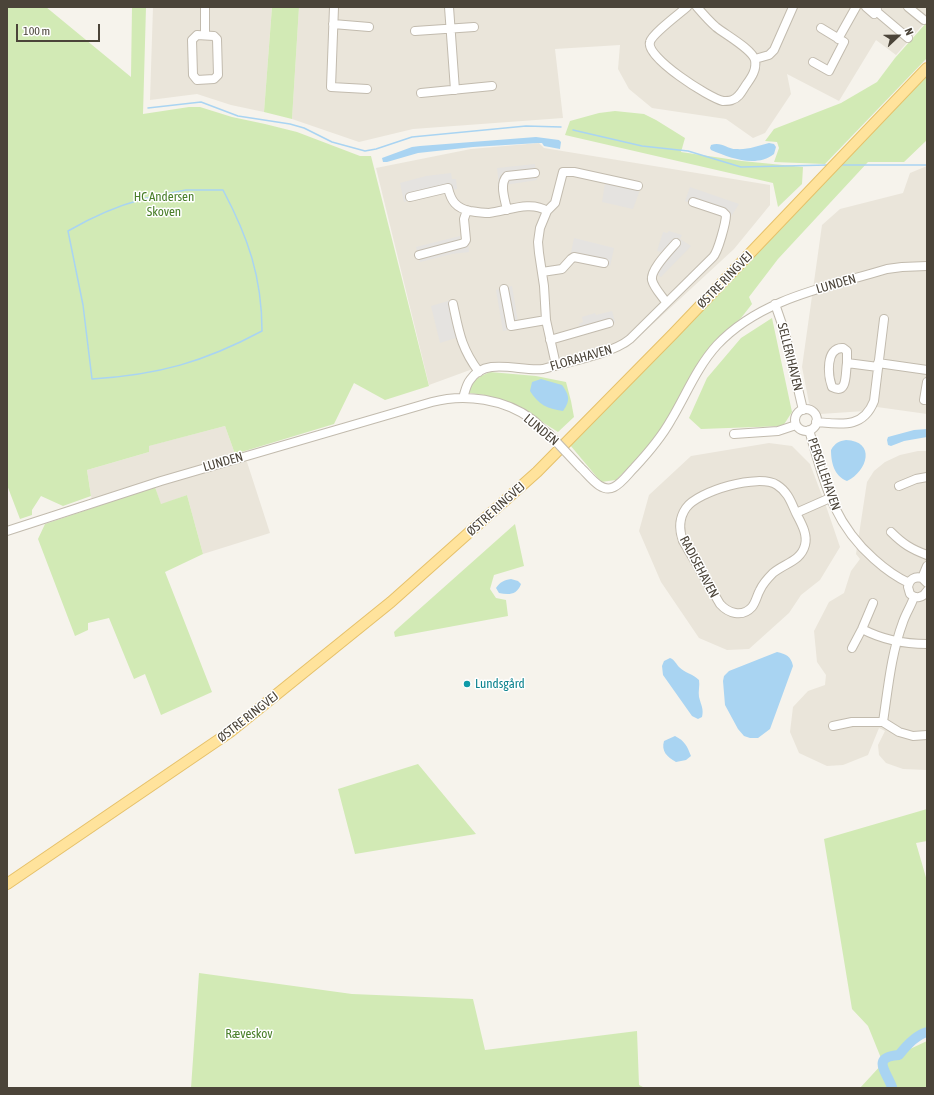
<!DOCTYPE html>
<html>
<head>
<meta charset="utf-8">
<style>
  body { margin:0 }
  #map { position:relative; width:934px; height:1095px; overflow:hidden; background:#f6f3ec; font-family:"Asap Condensed",sans-serif }
  canvas { display:block }
  .frame { position:absolute; inset:0; border:8px solid #4b4439; pointer-events:none }
  .north { position:absolute; left:878px; top:16px; width:40px; height:40px; -webkit-text-stroke:3px #fff; paint-order:stroke; rotate:68deg; font-size:11px; font-weight:700; line-height:16px; text-align:center; color:#4b4439 }
  .north::after { content:''; display:block; margin:auto; width:14px; height:18px; background:#4b4439; clip-path:polygon(50% 0,100% 100%,50% 72%,0 100%) }
  .scale { position:absolute; left:16px; top:24px; width:84px; height:18px; box-sizing:border-box; border:2px solid #4b4439; border-top:0; padding-left:5px; font-size:12px; line-height:14px; white-space:nowrap; color:#4b4439; -webkit-text-stroke:3px #fff; paint-order:stroke }
</style>
</head>
<body>
<div id="map">
<canvas width="934" height="1095"></canvas>
<div class="frame"></div>
<div class="north">N</div>
<div class="scale">100 m</div>
</div>
<script>
const ctx = document.querySelector('canvas').getContext('2d');
ctx.lineJoin = 'round';
function fillPath(path, color) { ctx.fillStyle = color; ctx.fill(path, 'evenodd'); }
function strokePath(path, color, width, dash) { ctx.strokeStyle = color; ctx.lineWidth = width; ctx.lineCap = dash ? 'butt' : 'round'; ctx.setLineDash(dash || []); ctx.stroke(path); }
function label(font, color, halo, rows, align = 'center') {
  ctx.font = font + ' "Asap Condensed",sans-serif'; ctx.lineWidth = 3; ctx.setLineDash([]); ctx.textBaseline = 'middle'; ctx.strokeStyle = halo; ctx.fillStyle = color; for (const [text, x, y, turn = 0] of rows) {
    ctx.save(); ctx.translate(x, y); ctx.rotate((+turn || 0) * Math.PI / 180); ctx.textAlign = isNaN(turn) ? turn : align; if (halo) ctx.strokeText(text, 0, 0); ctx.fillText(text, 0, 0); ctx.restore();
  }
}
fillPath(new Path2D(`
  M153 7H272L264 112 231 105 197 94 150 100Z
  M299 7H927V20L896 55 876 40 839 101 787 74 791 94 765 133 753 138 726 119 652 108 629 89 618 69 620 45 555 49 563 118 413 129 359 142 292 119Z
  M539 143 544 148 770 185V205L734 249 628 347 551 372 489 363 429 385 376 168 471 149Z
  M927 166V414L877 407 865 411 820 414 809 403 802 367 822 225 840 209 903 193 910 173Z
  M225 426 235 454 247 462 270 533 203 554 187 495 161 505 155 487 93 508 87 470 149 452 148 446Z
  M769 443 792 446 810 464 826 506 840 547 820 580 801 595 789 613 749 649 727 650 699 638 661 582 639 531 649 495 691 456Z
  M918 451H927V770L903 769 886 763 879 755 878 745 885 731 879 728 868 755 843 765 827 766 799 753 790 732 793 707 808 691 825 685 826 675 817 662 814 631 829 602 844 593 851 571 860 559 856 554 867 482 874 471 885 462 900 455Z`), '#eae5da');
fillPath(new Path2D(`
  M7 7H46L131 77 132 7H146L143 114 189 107H200L232 117 265 124 297 132 360 156H371L429 386 385 400 354 383 334 424 235 454 225 426 149 446V452L87 470 91 496 63 506 41 496 32 510V515L20 519 7 485Z
  M272 7H299L292 119 264 112Z
  M927 22V58L825 164 774 162 779 148 777 142 765 141 774 129 841 103 877 82 895 58Z
  M927 75V140L904 162H868L778 259 749 297 752 304 741 318 718 338 701 360 659 436 616 480 601 482 570 445 648 366Z
  M615 111 644 114 656 120 685 138 681 152 742 161 803 167 802 184 778 207 773 183 565 135 570 121 599 113Z
  M772 318 792 412 783 426 701 429 689 418 707 378 741 338Z
  M490 372 536 376 566 382 571 401 574 417 558 432C536 418 514 401 488 396 482 394 475 394 469 393 470 380 479 377 490 372Z
  M155 487 161 504 187 495 203 554 165 572 212 692 161 715 145 674 134 679 109 618 88 623V630L75 636 38 539 45 524Z
  M515 524 524 566 494 575 490 589 496 598 506 600 508 616 395 637 394 632 397 629Z
  M418 764 476 834 355 854 338 789Z
  M927 809V841L916 843 927 881V1027L916 1033 910 1049 927 1041V1088H860L883 1063 868 1026 852 1009 824 839Z
  M199 973 352 994 473 999 485 1050 637 1031 639 1085 645 1088H191Z`), '#d2eab5');
fillPath(new Path2D(`
  M535 164 537 180 499 186 497 168Z
  M451 173 452 179H456L457 189 442 192 404 202 400 183 426 176Z
  M605 183 640 190 633 209 602 202Z
  M690 187 739 204 730 218 723 215 685 201Z
  M669 231 682 235 680 239 691 246 661 277 657 274 661 252 657 251 663 232 667 233Z
  M460 236 461 240H468L469 252 452 254 420 262 416 247Z
  M574 238 614 248 610 266 577 259 571 253Z
  M512 286 519 328 503 331 496 290Z
  M455 299 462 336 440 343 431 306Z
  M612 311 615 322 612 324 582 333 579 324 583 322 582 317 595 313 596 315Z`), '#e5e3e0');
fillPath(new Path2D(`
  M536 137 559 140 561 142 560 149 544 146 542 143H538L473 147 418 153 387 162H383L382 158 412 147 420 146Z
  M769 143 774 144 776 147 774 154C756 168 730 158 711 150L710 148 711 145C721 141 727 149 736 149 747 150 758 146 769 143Z
  M541 379 562 385C569 395 571 400 563 411 547 409 538 404 530 391L532 382Z
  M927 429V437L904 441 891 446 888 445 887 440 888 437 914 430Z
  M846 440C876 441 868 471 847 481 834 476 831 462 831 450 835 443 839 441 846 440Z
  M511 579 518 581 521 584C517 595 509 595 499 593L496 588C500 582 504 580 511 579Z
  M777 652C786 654 791 656 793 666L770 729 758 738H750L744 736 738 729 725 705 723 681 724 676 729 671Z
  M670 658C675 660 676 664 679 667 685 673 693 674 699 680 700 686 698 691 699 697 701 705 704 709 702 717L698 719 692 716 663 675 662 666 664 661Z
  M675 736C685 741 687 746 691 756L686 760 676 762C667 757 661 751 664 741Z`), '#a9d4f2');
strokePath(new Path2D(`
  M148 108 201 102 238 116 290 124 304 128 332 142 365 151 376 149 412 137 526 126 561 127
  M573 130 642 146 688 151 741 167 828 165
  M841 165H927
  M186 190H223C248 237 262 277 262 331 204 362 158 375 92 379L83 305 68 231C92 217 117 206 143 199 157 195 172 193 186 190Z`), '#a9d4f2', 1.5);
strokePath(new Path2D(`
  M891 1088 892 1087C886 1071 871 1057 899 1055 906 1046 916 1035 927 1032`), '#a9d4f2', 10);
const minor = new Path2D(`
  M205 7V35
  M334 7 331 87 367 89
  M449 7 455 90
  M687 7C679 14 652 34 650 42 645 57 709 98 723 101 725 101 730 101 732 100 739 98 742 91 746 85 751 78 757 70 755 60 752 49 726 35 716 27 709 21 703 14 697 7
  M866 7 874 14 877 10
  M908 7 924 20
  M876 11 908 38
  M333 24 369 27
  M415 31 474 27
  M197 35 214 36 217 39 218 75 214 79 197 80 193 75 192 40Z
  M838 39 856 7
  M755 59 769 55 774 50 793 7
  M813 62 829 71 844 42 821 28
  M421 93 492 86
  M410 197 448 188C451 201 456 208 470 211 476 212 482 213 489 213 507 211 531 200 547 211
  M507 210C505 199 499 184 507 176L535 173
  M419 255 464 243 466 240 464 219 467 210
  M542 272 562 269 571 259 574 257 604 263
  M504 289 511 326 546 320
  M666 302C662 296 654 288 652 280 650 270 669 251 676 243
  M453 304C459 332 461 348 479 372
  M775 304 785 333 803 410
  M550 340 609 323
  M847 363C845 374 848 395 832 387 828 376 825 347 843 348L847 351V363L878 367
  M878 363 927 370
  M556 365 546 320 544 286 539 253 538 242 540 228 547 211 555 203 563 172H574L638 186
  M463 398C465 392 466 385 470 380 486 356 520 372 543 369 567 362 612 354 630 339L713 257C718 252 726 222 726 215L723 212 693 202
  M924 400 927 382
  M795 420a11 11 0 1 1 22 0a11 11 0 1 1-22 0Z
  M816 422C841 424 863 429 874 401L884 319
  M809 430C824 481 832 522 874 559 884 568 896 577 909 583
  M734 434 778 431 796 425
  M580 467C589 475 601 494 614 487 622 483 628 474 634 468 648 453 661 438 671 420 686 395 697 367 717 345 761 298 828 287 887 269L902 267 927 266
  M899 486 916 479 927 477
  M796 513C801 523 808 534 805 545 801 561 785 563 773 573 768 578 763 583 760 590 757 595 756 602 752 607 742 618 728 613 720 604L683 541C679 530 679 518 686 508 698 491 759 473 777 485 788 492 791 502 796 513L830 498
  M7 531 161 481 432 402C465 393 505 399 533 420 538 424 543 430 549 434
  M891 532C903 544 911 549 927 555
  M922 578 927 566
  M927 583 922 578C915 576 909 579 908 587L910 594C916 599 923 598 927 591
  M862 629C883 640 903 644 927 644
  M852 648 862 629 873 603
  M883 722C888 689 891 654 903 622 906 613 911 606 914 597
  M833 726 852 722H883L899 732 913 736 927 735`);
const major = new Path2D(`
  M7 884 230 732 391 602 537 472 673 334 927 68`);
strokePath(minor, '#c2bbae', 10);
strokePath(major, '#e6c16a', 12);
strokePath(minor, '#fff', 8);
strokePath(major, '#ffe39c', 10);
const minorBridge = new Path2D(`
  M549 434 580 467`);
strokePath(minorBridge, '#c2bbae', 10, []);
strokePath(minorBridge, '#fff', 8);
for (const [x, y, r, color] of [
  [467,684,4,"#0f9aa8"]
]) { const dot = new Path2D(); dot.arc(x, y, r, 0, 2 * Math.PI); ctx.fillStyle = color; ctx.fill(dot); strokePath(dot, '#fff', 1.5); }
label('13px', '#4a7f2a', '#fff', [
  ["HC Andersen",164,197],
  ["Skoven",164,212],
  ["Ræveskov",249,1034]
]);
label('13px', '#4b4439', '#fff', [
  ["ØSTRE RINGVEJ",725,280,-46],
  ["LUNDEN",836,284,-16],
  ["SELLERIHAVEN",790,357,76],
  ["FLORAHAVEN",581,358,-16],
  ["LUNDEN",541,430,40],
  ["LUNDEN",223,462,-16],
  ["PERSILLEHAVEN",824,474,71],
  ["ØSTRE RINGVEJ",496,509,-42],
  ["RADISEHAVEN",699,567,62],
  ["ØSTRE RINGVEJ",248,717,-38]
]);
label('13px', '#0d838f', '#fff', [
  ["Lundsgård",475,684]
], 'left');
</script>
</body>
</html>
